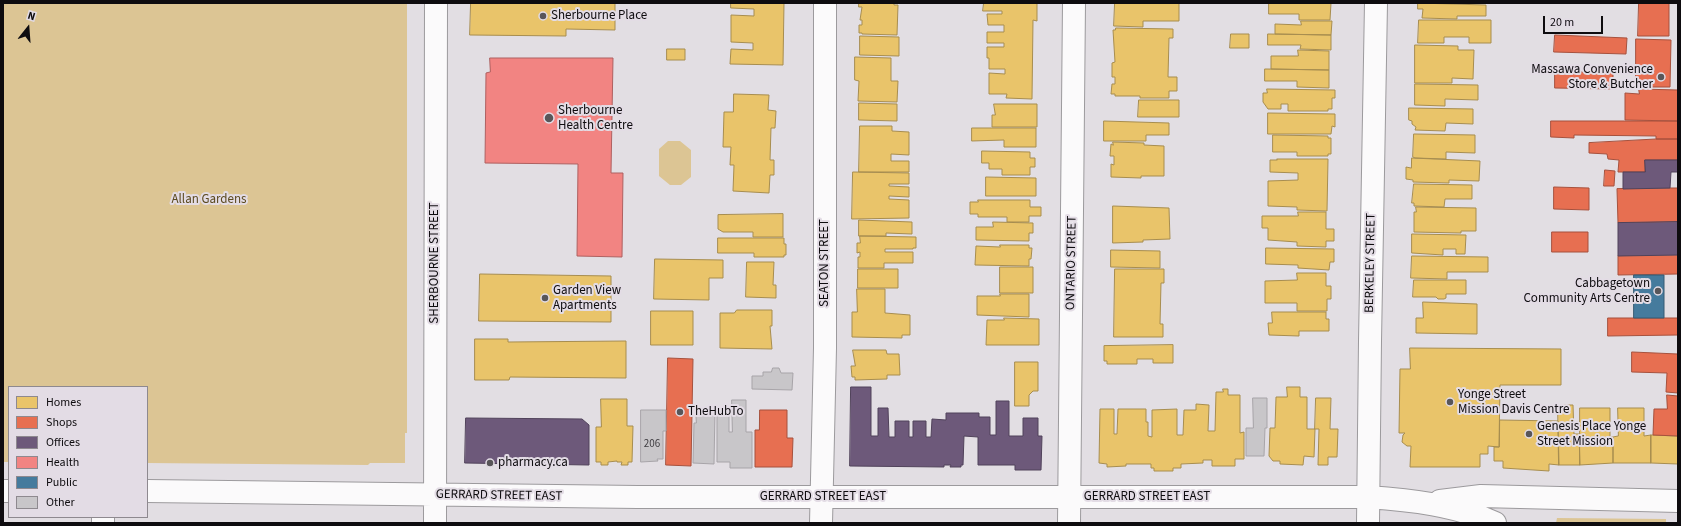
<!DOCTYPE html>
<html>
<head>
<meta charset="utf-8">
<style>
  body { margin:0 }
  #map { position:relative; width:1681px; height:526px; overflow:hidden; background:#e2dee3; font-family:"Source Sans 3",sans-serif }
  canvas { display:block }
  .frame { position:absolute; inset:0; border:4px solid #0e0c0f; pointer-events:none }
  .legend { position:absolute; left:8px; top:386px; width:140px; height:132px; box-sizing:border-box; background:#e3dce5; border:1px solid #8e898f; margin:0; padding:5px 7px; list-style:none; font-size:12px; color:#0e0c0f }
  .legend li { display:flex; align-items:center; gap:8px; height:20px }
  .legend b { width:20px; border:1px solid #8e898f }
  .north { position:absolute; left:8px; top:8px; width:40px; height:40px; -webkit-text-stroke:3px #e3dce5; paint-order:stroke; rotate:17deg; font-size:11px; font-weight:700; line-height:16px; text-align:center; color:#0e0c0f }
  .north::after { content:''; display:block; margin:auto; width:14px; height:18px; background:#0e0c0f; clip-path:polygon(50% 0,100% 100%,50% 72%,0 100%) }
  .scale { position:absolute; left:1543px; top:16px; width:60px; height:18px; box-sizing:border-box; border:2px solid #0e0c0f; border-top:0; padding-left:5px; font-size:12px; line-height:14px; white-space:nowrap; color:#0e0c0f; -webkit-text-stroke:3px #e3dce5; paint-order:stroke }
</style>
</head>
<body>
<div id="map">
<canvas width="1681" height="526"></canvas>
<div class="frame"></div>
<ul class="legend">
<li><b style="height:11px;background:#e9c46a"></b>Homes</li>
<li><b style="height:11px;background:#e76f51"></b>Shops</li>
<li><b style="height:11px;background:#6d597a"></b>Offices</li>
<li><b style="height:11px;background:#f28482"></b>Health</li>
<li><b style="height:11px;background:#457b9d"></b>Public</li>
<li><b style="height:11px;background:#c8c6c9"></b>Other</li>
</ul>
<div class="north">N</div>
<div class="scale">20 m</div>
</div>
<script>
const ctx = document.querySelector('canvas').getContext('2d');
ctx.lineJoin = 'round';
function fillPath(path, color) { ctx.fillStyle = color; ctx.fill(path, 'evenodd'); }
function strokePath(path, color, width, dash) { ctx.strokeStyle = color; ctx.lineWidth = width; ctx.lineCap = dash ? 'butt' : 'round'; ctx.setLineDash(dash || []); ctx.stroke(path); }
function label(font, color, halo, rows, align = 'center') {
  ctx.font = font + ' "Source Sans 3",sans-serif'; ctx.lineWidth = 4; ctx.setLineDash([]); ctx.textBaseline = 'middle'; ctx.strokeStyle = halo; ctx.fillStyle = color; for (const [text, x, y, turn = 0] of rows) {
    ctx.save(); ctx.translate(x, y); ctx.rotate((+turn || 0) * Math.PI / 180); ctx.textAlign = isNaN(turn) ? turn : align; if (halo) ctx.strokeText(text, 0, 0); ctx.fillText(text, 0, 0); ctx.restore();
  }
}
fillPath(new Path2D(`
  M3 3H407V433H405V463H370L368 465 147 463V387H9V462H3Z
  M668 141H680L691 150V177L681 185H670L659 176V149Z
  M1557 518 1666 519V523H1556Z`), '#dcc594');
const homes = new Path2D(`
  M471 3H615V30L566 29V36L470 35Z
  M731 3H784L783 65 730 64 731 49 753 50V43L731 42V15L754 16V9L731 8Z
  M859 3H894V5H898L897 35 862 34V33H859V25H862V20H860L862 7H859Z
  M984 3H1037V21L1033 20 1032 99 1006 98 1007 94H989V73L1005 74V69H989V58H987V47H1004V43H987V32H1004V25H988L987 14H1002V11H983Z
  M1115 3H1179V21H1143V27L1114 26Z
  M1269 3H1331L1330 20H1299V14H1269Z
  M1418 3 1486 5V16H1457V19L1422 18 1423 9H1418Z
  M1419 20H1491V43H1469V37H1444V43H1418Z
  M1301 21H1332L1331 35 1275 34V24L1301 25Z
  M1116 28 1173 29V38H1169L1168 77H1177V91H1169V98H1140V96H1115V94H1111L1112 84H1115V77H1112V63L1115 62 1113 30H1115Z
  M1231 34H1249V48H1230Z
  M1268 34 1331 35V50L1300 49 1301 45H1268Z
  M860 36 899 37V56L860 55Z
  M1415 45 1458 46V50H1474L1473 79 1452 78V83H1415Z
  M667 49H685V60H667Z
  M1298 50 1329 51V70L1271 69V56H1298Z
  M855 57 891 58V81H898L897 102 858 101 859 81 855 80Z
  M1265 69 1329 70V88L1297 87V81H1265Z
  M1415 84 1478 85V100L1445 99V106L1415 105Z
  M1267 89 1335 90V98H1332V109H1328V111H1288V104H1281V109H1268L1263 102V93H1267Z
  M734 94 769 95 768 110 776 111 775 128H771L770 160H774V175H770L769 193 733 191 734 165H730L731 147H723L724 112H733Z
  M1139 100H1179V117H1138Z
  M859 103 897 104V121L859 120Z
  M994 104H1037V127H992V115H995Z
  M1409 108 1473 109V124L1446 123 1445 131 1415 130 1416 127 1412 124V121L1409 120Z
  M1268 113 1335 114V127L1332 126 1331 134H1268Z
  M1104 121 1169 123V135H1146V141H1104Z
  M860 126H892V131L909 132V155L891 154V161H909V172H859Z
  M972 128H1036V147H1004V140L972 141Z
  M1414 134 1475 135V153L1446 152V159L1415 158 1413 157Z
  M1273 135 1328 136V138H1331V154H1328V156H1297V152H1273Z
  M1113 142 1144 143V145L1164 146V176H1141V178L1111 177V164L1114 165V156H1110L1111 144 1113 145Z
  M982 151 1030 152V158H1035V167H1030V175H1002V169H989V163H982Z
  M1412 158 1480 161 1479 181 1449 180V183L1413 182V180L1406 179V167L1411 168Z
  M1277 159H1328L1327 211 1297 210V207L1268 206V181L1298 180V173L1270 172V160H1277Z
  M853 172 909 173V184H889V186L909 187V197L889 196V199L909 200V218L852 219Z
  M986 177 1036 178V196H986Z
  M1414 184 1472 185V199H1445L1444 207 1414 206V203H1412Z
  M978 200H1030V207H1041V216H1029V222H1007V217H978V214H970V202H978Z
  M1113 206 1169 208 1170 239 1143 240V242L1113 243Z
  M1416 207 1476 208V231H1461V233L1414 232V212H1416Z
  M1298 212H1326V229H1334V241H1326V247L1297 246V242L1268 240V228H1262V216H1298Z
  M783 214V237H753V232H723L718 229V215Z
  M859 220 912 222V234L886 233V236H859Z
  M993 222 1033 223V233H1029V241L976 240V227H993Z
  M1412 234 1466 235 1465 254H1456V249H1443V255L1412 253Z
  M860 236 916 237V248H913V249H885V252H913V263H884V268H858V257H860V252L857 253V243H860Z
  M718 238H784V244H786V255H784V257H754V253H718Z
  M1000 245H1029V248H1032L1031 259H1029V266L975 265 976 246 1000 247Z
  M1266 248 1334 249V262H1330L1329 270 1298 268V265L1266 264Z
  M1111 250 1160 251V268L1111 267Z
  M1412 256 1488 257V272H1447V279L1411 278Z
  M655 259 723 260V278H709V300L654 299Z
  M747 262H774L773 285H776V298L746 297Z
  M1000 267H1033V293H1000Z
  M858 269H898V288H858Z
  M1115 269H1164V283H1161L1160 324H1163V337H1114Z
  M1297 273H1326V286H1331V299H1327V311H1297V303H1265V281L1297 280Z
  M480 274 611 276V322L479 321Z
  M1414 280H1466V294H1446V298L1444 299H1438L1436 297H1413Z
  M857 289H885V313L910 315V335H902V338L852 337V312H857Z
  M1000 294H1029V317L977 315V296H1000Z
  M1423 302 1477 304V334L1416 333V318H1423Z
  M737 310H772V326H770L772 349 720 348V313H734Z
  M651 311H693V345H651Z
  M1272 312H1326V319H1329V331H1299V336L1269 335 1268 323H1272Z
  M1004 318 1039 319V345H986L987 320H1004Z
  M475 339H508V342L626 341V378L510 377 509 380H475Z
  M1173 345V363H1153V359H1137V364H1107V361H1104V346Z
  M1410 348 1561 349V385H1500L1499 447 1488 446V454H1480V467H1410L1411 446H1407L1402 442 1403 435 1405 433H1399L1400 369H1410Z
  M853 350H886L887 354H899L900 375H887V379L855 380V377H852L851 366H855Z
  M1015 362H1038V391H1033L1029 395V406H1015Z
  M1287 387H1300V397H1307V429H1315L1314 457 1304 456 1303 465 1280 464V461H1273L1269 456 1270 428H1275L1276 397H1287Z
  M1223 389H1228V395H1240V433L1244 432V459H1235V466H1212V460H1203V463L1181 464V468H1173V471H1154V468H1151V464H1126V466L1107 467V464L1099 463 1100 409H1114V434H1117L1118 409H1146V422H1148V436L1152 437V410L1177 409V435H1183L1184 410H1196V404L1209 405 1208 431H1215L1216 392H1223Z
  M1316 398H1331L1330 429H1338L1337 457H1328V465H1318L1319 429H1315Z
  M601 399H627V426H633L632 462H628V465H621L622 462H617V461L608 462V465H601V462H596V427H601Z
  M1558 405H1573L1574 434H1579L1580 465H1559Z
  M1580 408H1610V437H1613V463L1580 465Z
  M1618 408H1644V436L1651 435V463H1613V437L1618 436Z
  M1500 420 1558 421 1559 465 1549 464V471L1503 468V461H1494V447H1499Z
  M1651 435 1678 436V464L1651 463Z`);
fillPath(homes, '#e9c46a');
strokePath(homes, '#a78d4f', 1);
const shops = new Path2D(`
  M1639 3H1669V36H1638Z
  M1555 35 1627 38 1626 54 1554 52Z
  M1636 39 1671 40 1670 87H1636Z
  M1555 72H1613V89L1555 88Z
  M1639 89 1678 90V121L1625 120V93L1639 94Z
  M1551 121H1678V139H1656V136L1574 135V138L1551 137Z
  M1656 139H1678V160H1645V172H1618L1619 160 1608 159 1607 154 1589 153V143Z
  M1605 170 1615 171 1614 186H1604Z
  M1554 187 1589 188V210L1554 209Z
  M1670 188H1678V222L1618 223 1617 189Z
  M1552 232H1588V252H1552Z
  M1678 255V274L1618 275V256Z
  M1608 318H1678V335L1608 336Z
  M1632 352 1678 354V393L1666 392 1667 373 1632 372Z
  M668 358 693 359 691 466 666 465Z
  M1667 395 1678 396V436L1653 435 1654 409H1667Z
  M760 410H787V438H793L792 467H755V430H759Z`);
fillPath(shops, '#e76f51');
strokePath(shops, '#a6513d', 1);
const offices = new Path2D(`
  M1645 160H1678V172H1671L1670 188 1623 189V172H1645Z
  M1678 222V255L1618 256V223Z
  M851 387H871V436H878V408H888L889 437H895V421H909V437H913V421H926V437H931L932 419 946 420V413H979V417H990V435H996V401H1009V436H1023V418H1038V436H1042L1041 470H1015V465H978V437L964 436 963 465H961V467H950L951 465H944V467L850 466Z
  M466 418 582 419 589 425V465L465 463Z`);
fillPath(offices, '#6d597a');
strokePath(offices, '#50425a', 1);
const health = new Path2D(`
  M490 58H613L611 173H623L622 257 577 256 578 164 485 163 486 73 490 72Z`);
fillPath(health, '#f28482');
strokePath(health, '#ae6060', 1);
const public = new Path2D(`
  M1634 275H1664V318H1634Z`);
fillPath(public, '#457b9d');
strokePath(public, '#345a72', 1);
const building = new Path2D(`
  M773 368H779L781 373H793L792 390 752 389V376H763V372H771Z
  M1253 398H1267V428H1265L1264 456H1246V428H1253Z
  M732 400H746V432H752V468H730V462H717V409H729V432H732Z
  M641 410H666V431H663V459H657L658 461 641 462Z
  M696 410H715L714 464 693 463 694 423H696Z`);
fillPath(building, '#c8c6c9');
strokePath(building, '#a7a4a8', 1);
const minor = new Path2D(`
  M3 491H9
  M147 491 638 497H1368C1411 500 1456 505 1495 523
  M1440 501 1481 496 1678 501
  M103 523V517
  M435 523 436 3
  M821 523 825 348V3
  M1069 523 1074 3
  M1368 523 1370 341 1376 3`);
strokePath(minor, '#9c9a9d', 24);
strokePath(minor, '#fbfafb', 22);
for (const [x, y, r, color] of [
  [543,16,4,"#585659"],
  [1661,77,4,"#585659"],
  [549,118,5,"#585659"],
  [1658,291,4,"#585659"],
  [545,298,4,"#585659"],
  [1450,402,4,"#585659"],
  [680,412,4,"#585659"],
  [1529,434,4,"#585659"],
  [490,463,4,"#585659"]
]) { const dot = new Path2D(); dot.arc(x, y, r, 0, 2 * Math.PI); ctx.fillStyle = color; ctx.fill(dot); strokePath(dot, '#e3dce5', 1.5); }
label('11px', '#3e3c40', null, [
  ["206",652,445]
]);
label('13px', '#0e0c0f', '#e3dce5', [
  ["Sherbourne Place",551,16],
  ["Massawa Convenience",1653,70,"right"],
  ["Store & Butcher",1653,85,"right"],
  ["Sherbourne",558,111],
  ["Health Centre",558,126],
  ["Cabbagetown",1650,284,"right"],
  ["Community Arts Centre",1650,299,"right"],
  ["Garden View",553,291],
  ["Apartments",553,306],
  ["Yonge Street",1458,395],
  ["Mission Davis Centre",1458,410],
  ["TheHubTo",688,412],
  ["Genesis Place Yonge",1537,427],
  ["Street Mission",1537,442],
  ["pharmacy.ca",498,463]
], 'left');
label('13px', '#5b4a1f', '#e3dce5', [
  ["Allan Gardens",209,200]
]);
label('13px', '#0e0c0f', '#e3dce5', [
  ["SHERBOURNE STREET",435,263,-90],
  ["SEATON STREET",825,263,-90],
  ["ONTARIO STREET",1072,263,-89],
  ["BERKELEY STREET",1371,263,-89],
  ["GERRARD STREET EAST",499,496,1],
  ["GERRARD STREET EAST",823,497],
  ["GERRARD STREET EAST",1147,497]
]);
</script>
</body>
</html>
